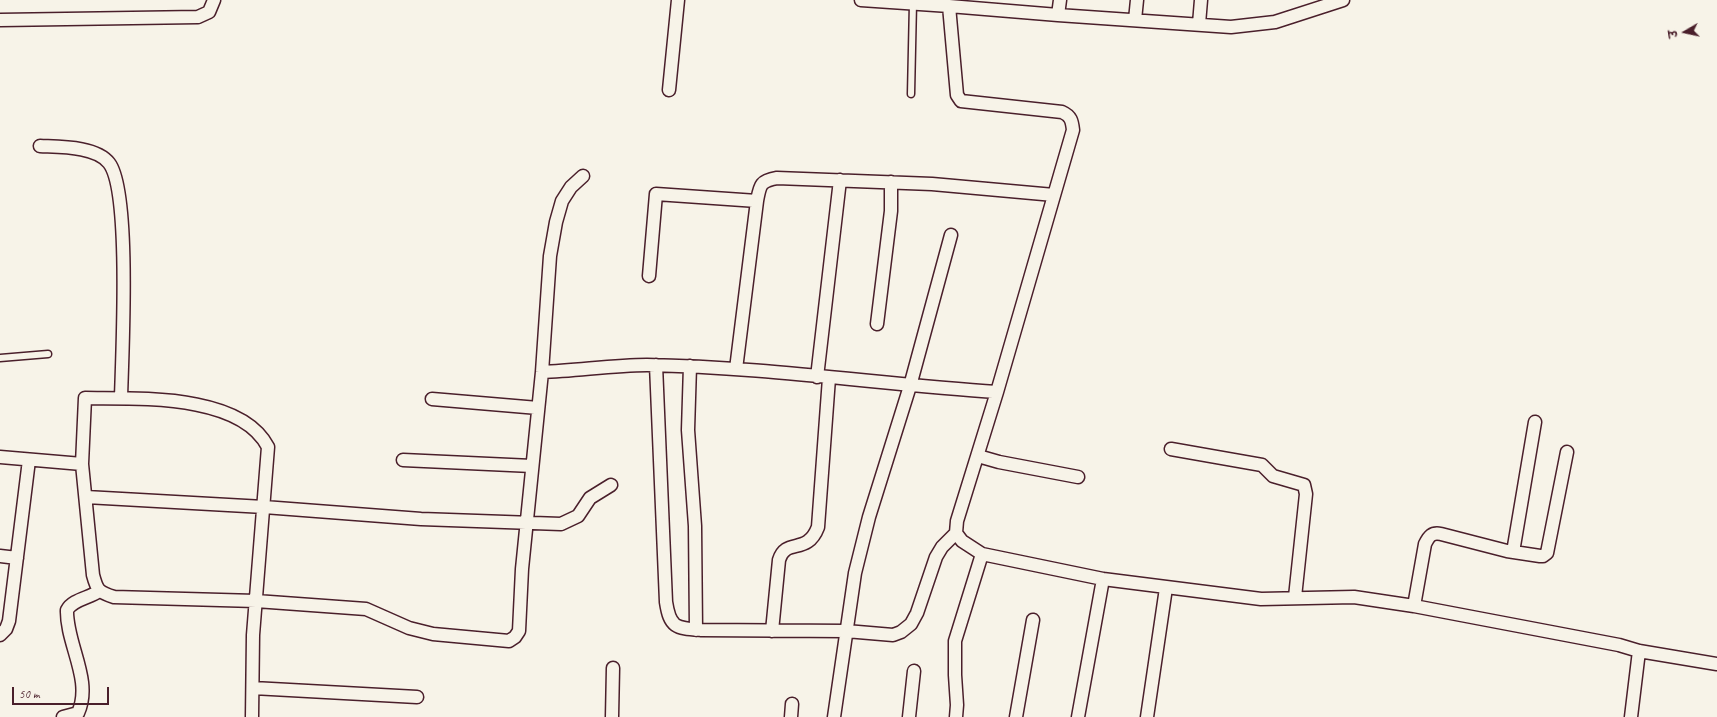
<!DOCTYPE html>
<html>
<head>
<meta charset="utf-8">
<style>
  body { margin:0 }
  #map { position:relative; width:1717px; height:717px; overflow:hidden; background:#f7f3e8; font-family:Caveat,"Playpen Sans Deva",sans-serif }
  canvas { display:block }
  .north { position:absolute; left:1665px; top:12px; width:40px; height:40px; -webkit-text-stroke:3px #f7f3e8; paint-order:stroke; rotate:261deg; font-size:11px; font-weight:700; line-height:16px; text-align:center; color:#4a1f2b }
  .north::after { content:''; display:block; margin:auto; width:14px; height:18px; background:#4a1f2b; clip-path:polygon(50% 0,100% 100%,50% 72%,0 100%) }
  .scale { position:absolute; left:12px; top:687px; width:97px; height:18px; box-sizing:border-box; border:2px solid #4a1f2b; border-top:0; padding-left:5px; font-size:12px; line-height:14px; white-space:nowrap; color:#4a1f2b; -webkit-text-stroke:3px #f7f3e8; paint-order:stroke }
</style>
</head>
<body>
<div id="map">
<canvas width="1717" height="717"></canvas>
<div class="north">उ</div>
<div class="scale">50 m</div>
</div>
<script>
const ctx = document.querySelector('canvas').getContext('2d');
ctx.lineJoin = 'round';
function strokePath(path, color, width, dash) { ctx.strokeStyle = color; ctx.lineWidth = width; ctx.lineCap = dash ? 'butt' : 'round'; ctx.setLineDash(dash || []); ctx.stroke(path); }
const lane = new Path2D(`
  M911 94 913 3
  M0 358 48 354`);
const street = new Path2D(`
  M861 0 949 6 957 95 961 101 1062 112C1071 116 1072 121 1073 130L997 392 957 521 956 533 962 541 982 554 1103 579 1261 599 1354 597 1414 606 1619 645 1639 651 1717 664
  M949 6 1058 15 1231 27 1275 22 1343 0
  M1058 15 1060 0
  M0 20 198 17 209 12 214 0
  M1135 20 1137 0
  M1199 24 1201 0
  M669 90 678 0
  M40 146C59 147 96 146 109 163 131 191 122 356 121 398
  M649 276 656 194 757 201
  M877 324 891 211V182
  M656 365 666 602C670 628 676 628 701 630L846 631 893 635 901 632 911 624 917 613 936 557 942 547 956 533
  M690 366 688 430 695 526 696 630
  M736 369 757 201C760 185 760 181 777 178L932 184 1054 195
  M542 372C577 371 612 365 647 365 764 367 880 384 997 392
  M817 377 840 180
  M432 399 538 408
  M1171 449 1262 465 1273 476 1304 485 1306 494 1295 597
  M978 456 999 462 1078 477
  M0 457 82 464 85 398C136 399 240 393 268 447L253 635 252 717
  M403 460 532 466
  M82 464 93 575C97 590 98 592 114 597L256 601 366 609 409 628 433 634 509 641 515 637 519 631 522 569 542 372 550 256 556 222 562 201 571 187 583 176
  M86 497 264 507 421 519 561 524 578 516 590 498 611 485
  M1513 552 1535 422
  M0 556 17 558
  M1414 606 1425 544C1429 536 1432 532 1441 534L1507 551 1540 556H1543L1547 553 1567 452
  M772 631 779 560C786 537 807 556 818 527L829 378
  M0 635 6 629 9 621 29 460
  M253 688 417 697
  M63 717 78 713C93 680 66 644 67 610 73 599 90 598 99 591
  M612 717 613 668
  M791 717 792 704
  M834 717 855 573 869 517 910 386 951 235
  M909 717 914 671
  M956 717 957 705 955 675V641L982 554
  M1016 717 1033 620
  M1078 717 1103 579
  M1147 717 1166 588
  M1631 717 1639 651`);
strokePath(lane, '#4a1f2b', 9);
strokePath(street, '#4a1f2b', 15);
strokePath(lane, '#f7f3e8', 6);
strokePath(street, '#f7f3e8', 12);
</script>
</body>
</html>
